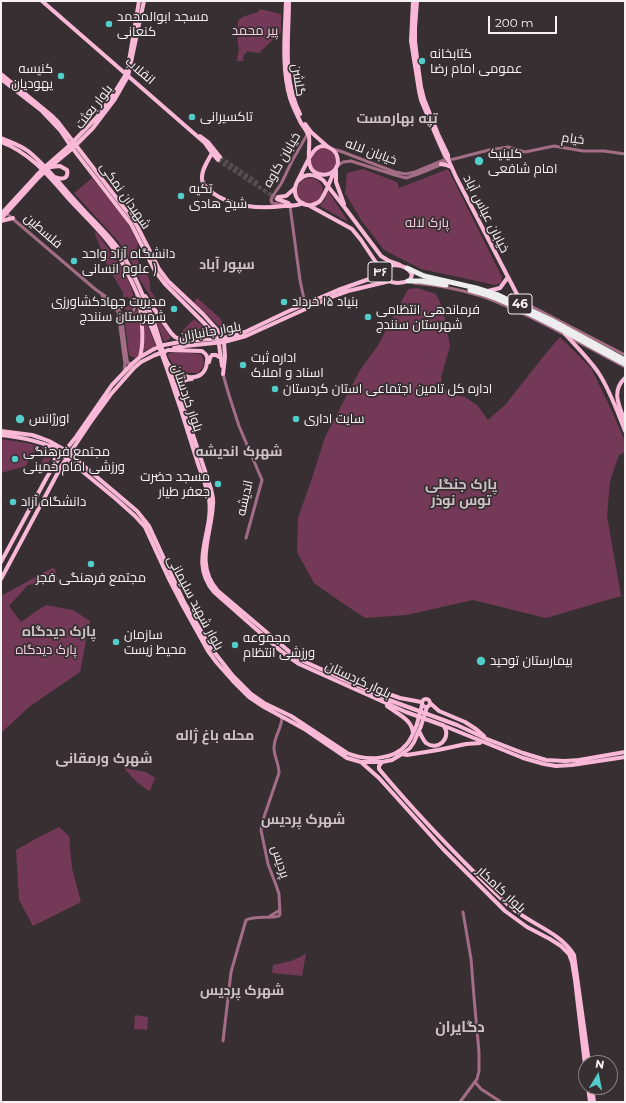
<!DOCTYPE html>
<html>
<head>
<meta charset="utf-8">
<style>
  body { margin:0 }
  #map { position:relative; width:626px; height:1103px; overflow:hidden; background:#372f32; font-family:Montserrat,sans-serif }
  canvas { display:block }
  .frame { position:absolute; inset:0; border:2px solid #f7f1f3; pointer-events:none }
  .north { position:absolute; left:578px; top:1055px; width:40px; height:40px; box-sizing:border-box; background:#372f32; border:1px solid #847d7f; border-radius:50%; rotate:10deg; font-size:11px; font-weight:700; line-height:16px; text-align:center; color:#f7f1f3 }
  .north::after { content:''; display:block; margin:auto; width:14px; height:18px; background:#53cdca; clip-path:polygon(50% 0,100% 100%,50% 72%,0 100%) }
  .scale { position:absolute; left:488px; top:16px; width:69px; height:18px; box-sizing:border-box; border:2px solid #f7f1f3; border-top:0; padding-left:5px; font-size:12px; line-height:14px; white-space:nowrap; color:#f7f1f3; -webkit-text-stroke:3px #372f32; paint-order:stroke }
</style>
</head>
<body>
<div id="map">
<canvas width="626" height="1103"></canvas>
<div class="frame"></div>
<div class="north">N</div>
<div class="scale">200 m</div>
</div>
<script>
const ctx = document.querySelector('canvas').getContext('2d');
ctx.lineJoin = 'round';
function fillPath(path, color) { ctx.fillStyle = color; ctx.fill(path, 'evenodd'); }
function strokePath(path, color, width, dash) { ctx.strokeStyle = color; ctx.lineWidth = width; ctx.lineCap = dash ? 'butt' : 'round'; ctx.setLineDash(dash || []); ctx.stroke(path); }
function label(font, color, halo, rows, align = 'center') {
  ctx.font = font + ' Montserrat,Cairo,sans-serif'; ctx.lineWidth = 3.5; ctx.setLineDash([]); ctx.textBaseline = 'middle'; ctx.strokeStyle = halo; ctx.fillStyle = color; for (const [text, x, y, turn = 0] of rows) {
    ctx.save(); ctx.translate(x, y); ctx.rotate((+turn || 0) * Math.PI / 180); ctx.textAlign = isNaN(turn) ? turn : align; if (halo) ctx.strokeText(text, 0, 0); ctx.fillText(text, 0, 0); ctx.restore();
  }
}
fillPath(new Path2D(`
  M260 9 281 14V32L259 53 247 51 246 54H244L243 61H237L238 53 239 52 237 34 238 21 242 17 258 12Z
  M311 161a13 13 0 1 1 26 0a13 13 0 1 1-26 0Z
  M363 169 397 182 399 188 448 169 502 277 501 283 495 285 421 269 384 250 361 220 345 193 347 173Z
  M92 178 127 222 138 243 135 256 149 278 150 281V290L161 305 164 313 162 315 140 280 132 263 119 242 74 193Z
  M297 191a13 13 0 1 1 26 0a13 13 0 1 1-26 0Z
  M328 191 340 209 348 222 320 206 324 201Z
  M94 231 97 233C107 247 148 297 129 312L125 309 132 301 128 297H123V293L106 263Z
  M417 288 436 294 443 309 450 346 441 377 442 385 448 394 465 397 478 406 488 420 506 404 546 353 560 337 591 368 610 407 625 441V452L619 455 610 481 607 516 621 596 546 618 473 600 406 615 365 618 338 600 314 583 297 552 298 518 312 478 325 437 360 370 377 347 408 289Z
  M197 298 220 318 222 322 223 330 194 302Z
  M138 308C140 324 141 340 140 355L135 358 129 355 124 316H132Z
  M152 311 156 316 171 338 164 342Z
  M144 317 156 346 144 351Z
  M194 319 203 326 206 334 185 338 182 337 181 332Z
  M176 352 201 354C206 362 204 367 198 373 181 374 174 369 167 354Z
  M1 439 27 443 41 446 38 453 32 452 26 466 1 473Z
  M43 446 49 449C53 458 48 465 44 473L38 470 45 455 40 452Z
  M54 567 58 580 28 585 9 606 21 622 38 610 46 605 73 610 90 621 80 672 29 707 1 733V596Z
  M124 768 146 772 155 778 150 791C140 787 131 776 124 768Z
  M59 827 69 836 72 868 81 902 33 926 19 900 16 850 39 837Z
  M306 953 302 976 272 973 273 965C285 962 296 961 306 953Z
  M135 1015 148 1017 147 1030 134 1029Z`), '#743957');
strokePath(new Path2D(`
  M220 157 259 184
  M218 160 277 199`), '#544c4f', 4, [4, 2]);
strokePath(new Path2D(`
  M332 149 340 151 395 172 406 174 415 172 444 160 454 159 489 150 508 147 525 152 554 146 583 151H604L625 154
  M337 166 343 162 351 161 395 175 406 178 418 174 445 163 448 159
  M283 205 272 203 271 200 272 197 281 184 292 161 308 133
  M290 206 300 280 305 304
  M6 213 95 289C104 296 117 302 121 314L127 360 128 363 132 364
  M414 283C434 285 455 288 474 294 487 297 499 303 511 308 550 325 587 347 625 367
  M102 295C104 302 114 306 118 312L125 364 124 372
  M510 299 520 300 525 303 625 355
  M121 314 129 316C136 310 136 303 137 294
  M223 374 228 392 239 426 262 480 246 538
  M270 916 280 910
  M223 1041 231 972 246 920C256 915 268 919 279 916L280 914 279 894 276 885 268 864 261 830 264 817 279 773C279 764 274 756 274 748 274 736 282 728 282 717
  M475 1082 481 1089 501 1102
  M460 1102 477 1079 479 1071V1052L474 997 471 959 463 912`), '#a36d86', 3);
strokePath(new Path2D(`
  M42 1 205 143 212 153C208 161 201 170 202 179 202 183 205 186 208 189 229 208 258 209 284 206 291 206 297 206 303 203
  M286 1C285 33 281 67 290 98 293 107 297 115 301 123 304 127 307 132 309 136 311 148 303 170 319 174 323 175 327 175 331 173 335 171 337 167 338 163 338 158 337 153 333 150 316 137 309 159 303 170 301 176 295 183 295 189 294 199 303 207 312 205 315 204 318 203 320 201 326 194 331 177 336 168
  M289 1C289 39 282 78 300 114
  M413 1 411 41 419 91 421 100 437 138 445 156 448 159
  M417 1 415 28V41L417 58 421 87 424 99 438 134 448 155V159L456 177 508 277
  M1 74 51 115 58 122 135 222 159 269 168 281 203 314 221 334 224 342 225 357 223 374
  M1 79 42 111 60 130 70 145 131 224 155 271 165 284 206 325 218 338 222 366
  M305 124 311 132 328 147
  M200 136 208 142 220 157
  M1 138C10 142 20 145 28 151 48 167 63 188 80 206 96 224 115 240 127 262 137 280 145 300 153 320 158 333 161 347 166 360 173 378 206 387 207 361 208 356 206 354 202 351L168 350
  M1 142C30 153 47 174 67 197 83 215 102 231 115 251 126 267 133 285 141 302 146 315 151 326 156 339 165 361 172 384 180 407 186 426 192 445 198 464 202 476 207 487 209 499 214 533 188 561 214 592L282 652 299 664 406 712 442 725 523 758 544 764 556 766 572 765 625 757
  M212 153 218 160
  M441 164 446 165 451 167
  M46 166 70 145 97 117 113 95 126 74 130 55 139 1
  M50 167 73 148 93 128 115 99 128 76 144 1
  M51 167 60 166 67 170C69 179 62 180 55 177
  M336 170V182L344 204
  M299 180C306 173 315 174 323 180L345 208 381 256 389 261 400 265
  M278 197 286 196 295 188
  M277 199 288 203 291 206
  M310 206 352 229 361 240 381 270
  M1 214 37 175
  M1 219 39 177
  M1 221 13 218
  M392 265C400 265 409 267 412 275L410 280C400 285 385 284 380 272L382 268Z
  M488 291 500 288 508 277 520 300
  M145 296 171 333 175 337 185 341
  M565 334C576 346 588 358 598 372 610 390 617 411 625 431
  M202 340 205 337 208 333 207 327
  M164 345 185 341 223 338 245 332 289 311 338 290 375 277 380 272
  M174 348 185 346 224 342 246 336 334 296 348 291 390 281
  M140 357C144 344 142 319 140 306
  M167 362 182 402 211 489C212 494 214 499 213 504 212 534 194 565 218 591L291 653 301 660 389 700 457 725 487 739 523 753 546 760 565 761 579 760 625 752
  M209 362 210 358 212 355H216L221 358
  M625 378C611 391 619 406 625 421
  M178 392C179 384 184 379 192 379
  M1 431 32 435 41 438 49 441 65 450 137 511 149 526 184 602 211 648 233 676 251 694 264 703 291 716 347 753C366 761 393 761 407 744 412 738 414 731 417 724
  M1 435C19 437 37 440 54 448L116 499 135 516 145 527 168 577 183 606 208 651 217 663 233 681 249 697 264 707 288 720 306 730 347 758 361 762H382L392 760 402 754 410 748 414 742 421 726
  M50 447 55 458 54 465
  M60 469C66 466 70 466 77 467
  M1 562 47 477 59 458 76 437 112 385 132 364 140 357 154 349
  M1 579 62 465 92 420 111 394 134 368 141 362 155 355
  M377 695 383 692 400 698 421 702
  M422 703a4 4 0 1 1 8 0a4 4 0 1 1-8 0Z
  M430 703 439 711 465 722 476 729 484 736
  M387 706C397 714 412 719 413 733
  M419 731C421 735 423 740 426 743 438 752 453 737 443 725
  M402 754 407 755 438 750 466 744 480 743
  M382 762 379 766V769C409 805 441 839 474 872 487 884 498 897 512 908 532 925 560 932 574 955L589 1063
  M362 763 379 778 443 849 505 911 527 927 550 939 561 946 569 954 572 962 575 980 586 1073
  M588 1087 590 1102
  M592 1087 594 1102`), '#fab8d7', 4);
strokePath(new Path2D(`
  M407 268 424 276 476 288 498 295 551 320 625 360
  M408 281H421L446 285
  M470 290C492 295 512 305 532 315 564 330 594 348 625 364`), '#ededed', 5);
strokePath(new Path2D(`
  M37 175 46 166
  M39 177 50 167
  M154 349 164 345
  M155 355 166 351
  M417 724 422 705
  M421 726 427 707`), '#fab8d7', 4);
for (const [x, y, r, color] of [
  [109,24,4,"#53cdca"],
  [422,61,4,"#53cdca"],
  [61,76,4,"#53cdca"],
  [192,117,4,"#53cdca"],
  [479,161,5,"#53cdca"],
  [181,196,4,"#53cdca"],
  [74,261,4,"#53cdca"],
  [284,302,4,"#53cdca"],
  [174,309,4,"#53cdca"],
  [368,317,4,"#53cdca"],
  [243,365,4,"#53cdca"],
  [275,389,4,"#53cdca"],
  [20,419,5,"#53cdca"],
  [296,419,4,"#53cdca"],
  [15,459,4,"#53cdca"],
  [218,484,4,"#53cdca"],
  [13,502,4,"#53cdca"],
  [91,564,4,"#53cdca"],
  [116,642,4,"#53cdca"],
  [235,645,4,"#53cdca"],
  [481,661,5,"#53cdca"]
]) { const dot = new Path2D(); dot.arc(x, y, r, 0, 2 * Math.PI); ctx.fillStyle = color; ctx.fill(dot); strokePath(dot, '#372f32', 1.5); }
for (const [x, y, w] of [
  [380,272,24],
  [520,304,24]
]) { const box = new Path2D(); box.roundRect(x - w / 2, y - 10, w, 20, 3); ctx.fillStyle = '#372f32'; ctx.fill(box); strokePath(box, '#f7f1f3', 1); }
label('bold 12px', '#f7f1f3', null, [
  ["۴۶",380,272],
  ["46",520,304]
]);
label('13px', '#f7f1f3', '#372f32', [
  ["مسجد ابوالمحمد",117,17],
  ["کنعانی",117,32],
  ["کتابخانه",430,54],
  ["عمومی امام رضا",430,69],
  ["کنیسه",53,69,"right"],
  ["یهودیان",53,84,"right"],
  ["تاکسیرانی",200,117],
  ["کلینیک",488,154],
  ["امام شافعی",488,169],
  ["تکیه",189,189],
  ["شیخ هادی",189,204],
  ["دانشگاه آزاد واحد",82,254],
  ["علوم انسانی )",82,269],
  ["مدیریت جهادکشاورزی",166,302,"right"],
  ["شهرستان سنندج",166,317,"right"],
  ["بنیاد ۱۵ خرداد",292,302],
  ["فرماندهی انتظامی",376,310],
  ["شهرستان سنندج",376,325],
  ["اداره ثبت",251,358],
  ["اسناد و املاک",251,373],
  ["اداره کل تامین اجتماعی استان کردستان",283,389],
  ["اورژانس",29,419],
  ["سایت اداری",304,419],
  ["مجتمع فرهنگی",23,452],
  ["ورزشی امام خمینی",23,467],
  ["مسجد حضرت",210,477,"right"],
  ["جعفر طیار",210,492,"right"],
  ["دانشگاه آزاد",21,502],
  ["مجتمع فرهنگی فجر",91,578,"center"],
  ["سازمان",124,635],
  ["محیط زیست",124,650],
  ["مجموعه",243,638],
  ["ورزشی انتظام",243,653],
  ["بیمارستان توحید",490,661]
], 'left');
label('13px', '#fcd0e4', '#372f32', [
  ["پیر محمد",255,31],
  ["پارک لاله",427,223],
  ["پارک دیدگاه",46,650]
]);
label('13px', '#f7f1f3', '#372f32', [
  ["انقلاب",140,71,41],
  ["گلشن",298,80,81],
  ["بلوار بعثت",94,107,-52],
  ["خیام",573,139,7],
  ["خیابان لاله",371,152,20],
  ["خیابان کاوه",282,160,-60],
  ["شهیدان نمکی",125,196,55],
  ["خیابان عباس آباد",486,214,63],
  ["فلسطین",43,231,41],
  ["بلوار جانبازان",210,332,-10],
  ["بلوار کردستان",187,398,71],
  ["اندیشه",245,498,-77],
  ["بلوار شهید سلیمانی",195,603,62],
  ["بلوار کردستان",358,680,25],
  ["پردیس",280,862,72],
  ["بلوار کامکار",501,890,43]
]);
label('bold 14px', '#cec3c7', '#372f32', [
  ["تپه بهارمست",397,119],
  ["سپور آباد",227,265],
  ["شهرک اندیشه",239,452],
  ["پارک جنگلی",461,485],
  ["توس نوذر",461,501],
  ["پارک دیدگاه",59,632],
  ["محله باغ ژاله",215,736],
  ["شهرک ورمقانی",104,759],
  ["شهرک پردیس",303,820],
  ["شهرک پردیس",242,991]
]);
label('bold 15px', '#cec3c7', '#372f32', [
  ["دگایران",460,1028]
]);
</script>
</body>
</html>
